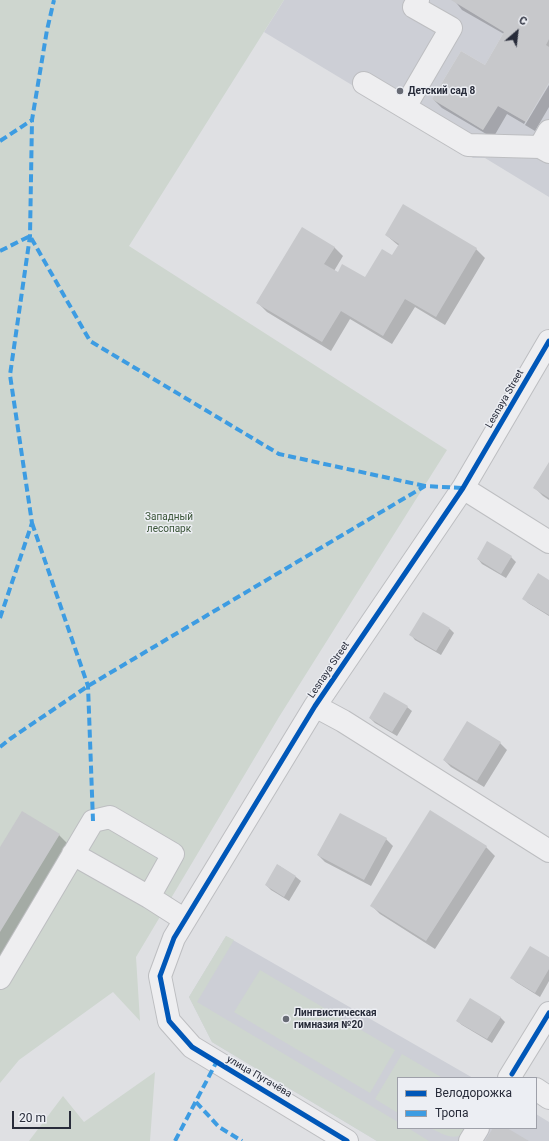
<!DOCTYPE html>
<html>
<head>
<meta charset="utf-8">
<style>
  body { margin:0 }
  #map { position:relative; width:549px; height:1141px; overflow:hidden; background:#dfe0e3; font-family:Roboto,sans-serif }
  canvas { display:block }
  .legend { position:absolute; left:397px; top:1077px; width:140px; height:52px; box-sizing:border-box; background:#eceef3; border:1px solid #9ea0a9; margin:0; padding:5px 7px; list-style:none; font-size:12px; color:#282c3a }
  .legend li { display:flex; align-items:center; gap:8px; height:20px }
  .legend b { width:20px; border:1px solid #9ea0a9 }
  .north { position:absolute; left:497px; top:12px; width:40px; height:40px; -webkit-text-stroke:3px #eceef3; paint-order:stroke; rotate:28deg; font-size:11px; font-weight:700; line-height:16px; text-align:center; color:#282c3a }
  .north::after { content:''; display:block; margin:auto; width:14px; height:18px; background:#282c3a; clip-path:polygon(50% 0,100% 100%,50% 72%,0 100%) }
  .scale { position:absolute; left:12px; top:1111px; width:59px; height:18px; box-sizing:border-box; border:2px solid #282c3a; border-top:0; padding-left:5px; font-size:12px; line-height:14px; white-space:nowrap; color:#282c3a; -webkit-text-stroke:3px #eceef3; paint-order:stroke }
</style>
</head>
<body>
<div id="map">
<canvas width="549" height="1141"></canvas>
<ul class="legend">
<li><b style="height:5px;background:#0057b8"></b>Велодорожка</li>
<li><b style="height:5px;background:#3d9ce2"></b>Тропа</li>
</ul>
<div class="north">С</div>
<div class="scale">20 m</div>
</div>
<script>
const ctx = document.querySelector('canvas').getContext('2d');
ctx.lineJoin = 'round';
function fillPath(path, color) { ctx.fillStyle = color; ctx.fill(path, 'evenodd'); }
function strokePath(path, color, width, dash) { ctx.strokeStyle = color; ctx.lineWidth = width; ctx.lineCap = dash ? 'butt' : 'round'; ctx.setLineDash(dash || []); ctx.stroke(path); }
function label(font, color, halo, rows, align = 'center') {
  ctx.font = font + ' Roboto,sans-serif'; ctx.lineWidth = 3; ctx.setLineDash([]); ctx.textBaseline = 'middle'; ctx.strokeStyle = halo; ctx.fillStyle = color; for (const [text, x, y, turn = 0] of rows) {
    ctx.save(); ctx.translate(x, y); ctx.rotate((+turn || 0) * Math.PI / 180); ctx.textAlign = isNaN(turn) ? turn : align; if (halo) ctx.strokeText(text, 0, 0); ctx.fillText(text, 0, 0); ctx.restore();
  }
}
fillPath(new Path2D(`
  M284 0H453L504 32 485 65 461 51 432 99 483 130 498 106 526 122 549 83V197L485 158H473L264 32Z
  M226 936 473 1078H398V1128H536V1114L549 1122V1141H377L212 1042 189 997Z`), '#cdcfd6');
fillPath(new Path2D(`
  M0 0H284L129 246 447 450 279 717 136 957 140 1021 113 992 19 1060 0 1083Z
  M226 936 234 940 197 1002 398 1122V1128H408L429 1141H377L212 1042 189 997Z
  M260 970 395 1050 370 1093 234 1012Z
  M402 1054 441 1077 398 1078V1113L375 1099Z
  M155 1072 150 1141H29L63 1096 84 1122Z
  M431 1128H470C458 1141 448 1138 431 1128Z`), '#ced6cf');
fillPath(new Path2D(`
  M454 0H549V81L524 124 507 114 493 138 442 108 433 99 485 66 504 34 462 10Z
  M549 85V107L535 131 525 125Z
  M386 235 476 249 485 258 445 325 415 307 392 344 350 319 331 351 267 312 258 303 334 247 343 256 334 271 338 273 365 278 393 256 399 246Z
  M549 464V500L543 496 534 487Z
  M511 557 516 562 506 578 482 564 478 559Z
  M549 581V616L528 603 524 599Z
  M450 629 454 633 441 655 415 640 411 635Z
  M407 707 412 711 397 736 375 723 370 718Z
  M500 743 507 750 484 787 451 767 444 760Z
  M59 835 73 849 0 968V849Z
  M386 839 393 846 371 886 325 862 318 855Z
  M486 847 495 856 435 949 380 914 371 905Z
  M278 865 296 877 301 881 289 901 271 890 266 885Z
  M549 958V981L540 997 516 982 512 978Z
  M500 1017 505 1022 492 1043 462 1025 457 1021Z`), '#0003');
fillPath(new Path2D(`
  M451 0H549V39L546 45 549 47V83L526 122 498 106 483 130 432 99 461 51 485 65 504 32Z
  M403 204 477 248 436 317 405 299 383 336 341 311 322 342 256 303 302 227 335 247 324 264 338 272 342 264 365 277 382 249 392 255 399 244 385 235Z
  M549 462V498L533 488Z
  M487 541 512 556 501 574 477 559Z
  M538 573 549 580V615L522 599Z
  M423 612 450 628 436 651 409 635Z
  M384 692 408 706 392 732 369 718Z
  M467 721 501 742 477 781 443 760Z
  M430 810 487 846 426 941 370 906Z
  M22 811 60 834 0 932V847Z
  M340 813 387 838 364 880 317 855Z
  M277 864 296 876 284 897 265 885Z
  M530 946 549 957V969L535 993 510 978Z
  M470 998 501 1017 487 1039 456 1021Z
  M493 1128H507L529 1141H485Z`), '#c7c8cb');
const minor = new Path2D(`
  M364 83 468 145 540 147 549 152
  M405 107 451 28 414 7 418 0
  M540 147 549 131
  M463 488 549 542
  M315 706 343 721 549 851
  M73 854 149 897 185 920
  M0 978 93 821 110 817 173 854 149 897
  M509 1078 549 1013
  M536 1089 549 1098
  M347 1141 192 1047 169 1021 160 976 174 938 315 706 463 488 549 341
  M470 1141 478 1128`);
strokePath(minor, '#bdbec1', 24);
strokePath(minor, '#eeeef0', 22);
strokePath(new Path2D(`
  M0 141 32 120
  M0 251 30 236 90 341 279 454 425 486
  M32 523 88 686 93 821
  M0 618 32 523 10 375 30 236 32 120 47 30 54 0
  M0 747 10 739 88 686 425 486 463 488
  M196 1102 219 1127 242 1141
  M175 1141 216 1063`), '#3d9ce2', 4, [8, 4]);
strokePath(new Path2D(`
  M512 1074 549 1013
  M347 1141 192 1047 169 1021 160 976 174 938 315 706 463 488 549 341`), '#0057b8', 5);
for (const [x, y, r, color] of [
  [400,91,4,"#686b75"],
  [286,1019,4,"#686b75"]
]) { const dot = new Path2D(); dot.arc(x, y, r, 0, 2 * Math.PI); ctx.fillStyle = color; ctx.fill(dot); strokePath(dot, '#eceef3', 1.5); }
label('bold 10px', '#282c3a', '#eceef3', [
  ["Детский сад 8",408,91],
  ["Лингвистическая",294,1013],
  ["гимназия №20",294,1025]
], 'left');
label('10px', '#282c3a', '#eceef3', [
  ["Lesnaya Street",505,399,-60],
  ["Lesnaya Street",329,670,-56],
  ["улица Пугачёва",259,1077,30]
]);
label('10px', '#395437', '#eceef3', [
  ["Западный",169,517],
  ["лесопарк",169,529]
]);
</script>
</body>
</html>
